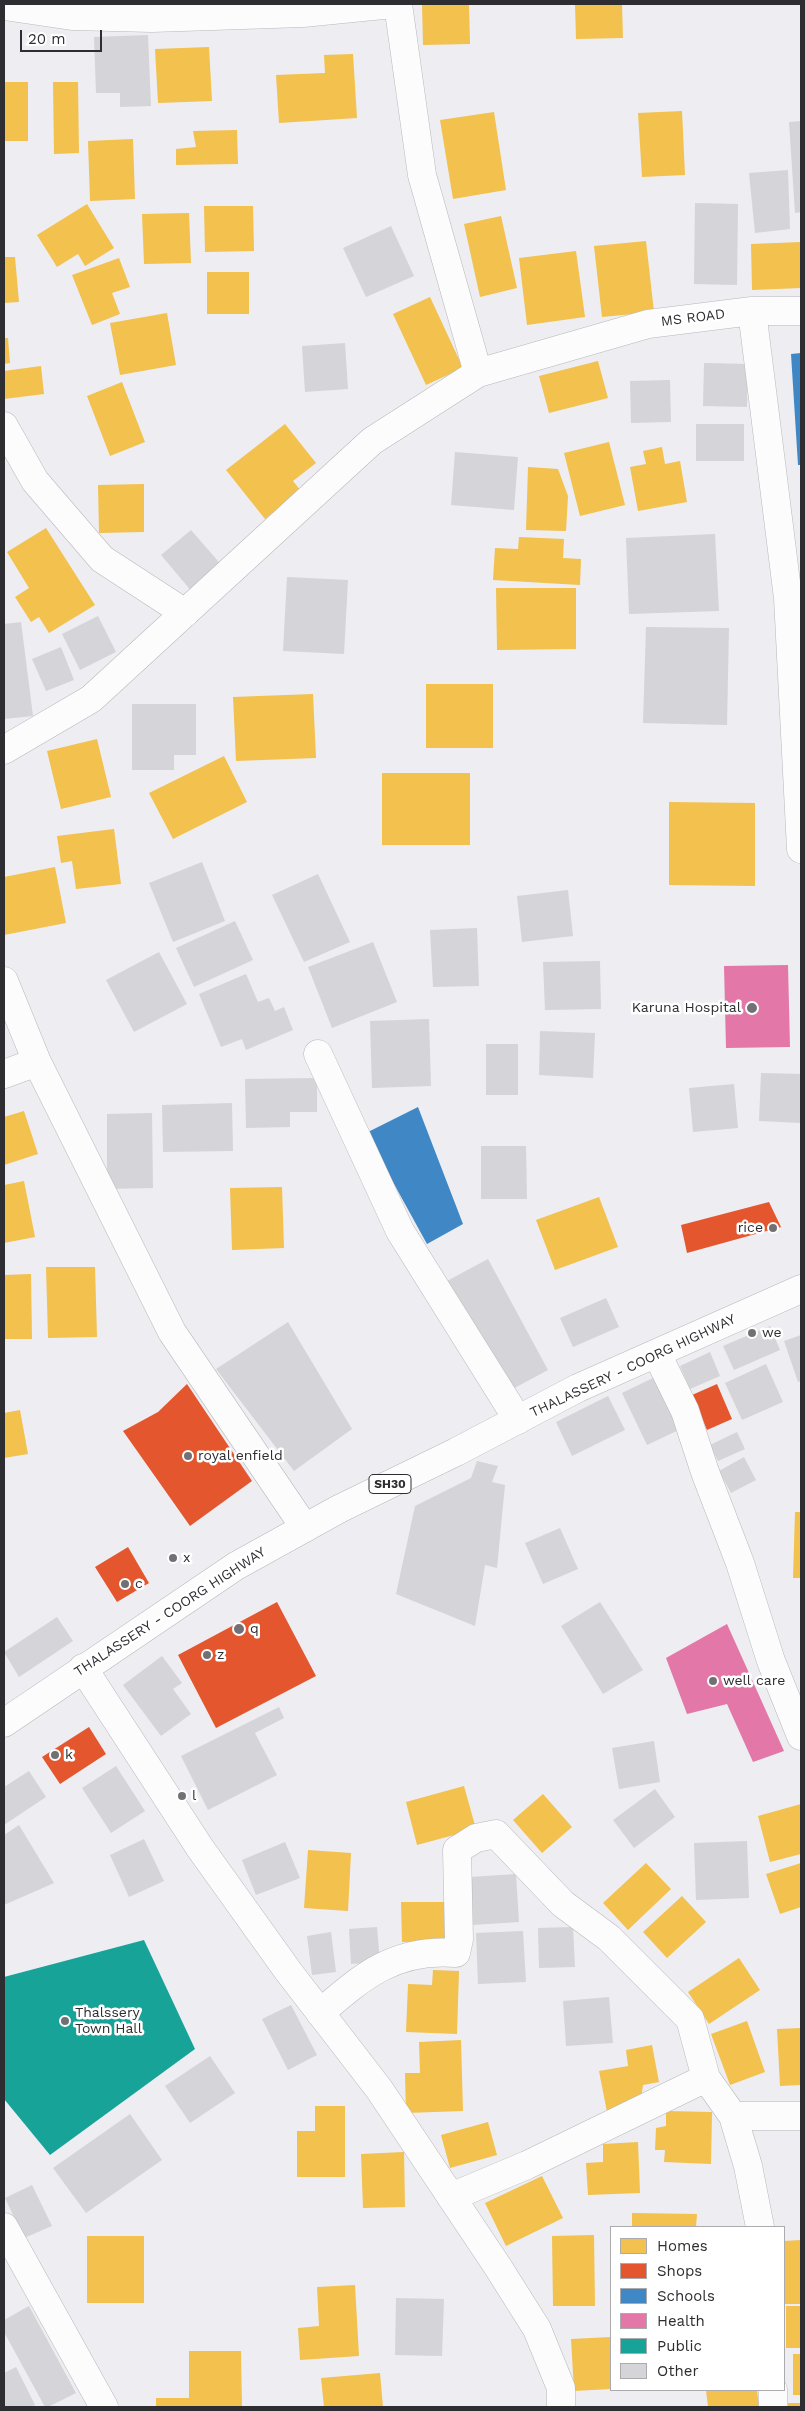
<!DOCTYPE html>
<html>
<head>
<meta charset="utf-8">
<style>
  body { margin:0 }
  #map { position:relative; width:805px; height:2411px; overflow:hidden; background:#ededf2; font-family:"Work Sans",sans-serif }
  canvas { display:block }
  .frame { position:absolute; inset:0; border:5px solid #2e2e32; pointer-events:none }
  .legend { position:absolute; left:610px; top:2226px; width:175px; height:165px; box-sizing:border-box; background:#fff; border:1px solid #ababad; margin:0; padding:6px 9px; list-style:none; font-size:15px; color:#2e2e32 }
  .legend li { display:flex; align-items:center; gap:10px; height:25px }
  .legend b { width:25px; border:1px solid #ababad }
  .scale { position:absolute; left:20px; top:30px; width:82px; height:22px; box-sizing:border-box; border:2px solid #2e2e32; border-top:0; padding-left:6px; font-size:15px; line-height:18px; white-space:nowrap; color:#2e2e32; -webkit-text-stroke:4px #fff; paint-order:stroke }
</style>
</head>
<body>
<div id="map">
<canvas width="805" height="2411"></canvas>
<div class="frame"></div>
<ul class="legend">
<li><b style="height:14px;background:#f2c14e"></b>Homes</li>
<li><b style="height:14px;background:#e4572e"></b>Shops</li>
<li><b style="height:14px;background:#3f88c5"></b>Schools</li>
<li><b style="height:14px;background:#e377a8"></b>Health</li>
<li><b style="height:14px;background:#17a398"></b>Public</li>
<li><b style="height:14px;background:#d5d4d8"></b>Other</li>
</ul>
<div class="scale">20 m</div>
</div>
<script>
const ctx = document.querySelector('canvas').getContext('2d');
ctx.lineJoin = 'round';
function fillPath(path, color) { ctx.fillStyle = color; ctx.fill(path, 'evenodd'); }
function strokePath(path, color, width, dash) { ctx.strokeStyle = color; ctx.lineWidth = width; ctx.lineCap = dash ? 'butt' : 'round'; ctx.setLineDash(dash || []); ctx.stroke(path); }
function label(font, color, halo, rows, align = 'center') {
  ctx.font = font + ' "Work Sans",sans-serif'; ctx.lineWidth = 5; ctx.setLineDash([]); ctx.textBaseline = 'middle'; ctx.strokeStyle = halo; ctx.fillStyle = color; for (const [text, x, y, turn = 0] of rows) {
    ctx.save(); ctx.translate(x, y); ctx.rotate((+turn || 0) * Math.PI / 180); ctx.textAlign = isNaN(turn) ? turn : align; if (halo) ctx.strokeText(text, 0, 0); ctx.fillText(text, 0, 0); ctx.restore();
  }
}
fillPath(new Path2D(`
  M422 4H469L470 44 423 45Z
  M575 4H622L623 38 576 39Z
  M209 47 212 101 158 103 155 49Z
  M353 54 357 118 279 123 276 75 325 73 324 55Z
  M4 82H28V141H4Z
  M53 82H78L79 153 54 154Z
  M682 111 685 175 642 177 638 113Z
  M494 112 506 190 453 199 440 120Z
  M237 130 238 164 176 165V149L196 147 193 131Z
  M133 139 135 199 90 201 88 141Z
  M87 204 114 248 85 266 78 254 57 267 37 235Z
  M204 206H253L254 251 205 252Z
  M189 213 191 263 144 264 142 214Z
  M501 216 517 288 480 297 464 224Z
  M646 241 654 312 602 317 594 246Z
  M801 242V288L752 290 751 244Z
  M576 251 585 317 527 325 519 258Z
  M4 257H15L19 302 4 303Z
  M119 258 130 287 112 293 120 314 92 325 72 275Z
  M207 272H249V314H207Z
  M430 297 463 368 426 385 393 314Z
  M167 313 176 365 120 375 110 323Z
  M4 338H8L10 363 4 364Z
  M598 361 608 398 549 413 539 376Z
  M41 366 44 394 4 399V371Z
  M122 382 145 442 110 456 87 396Z
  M285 424 316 463 293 481 301 491 265 519 226 470Z
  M609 442 625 505 580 516 564 453Z
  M662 447 665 464 680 461 687 502 638 511 630 467 646 464 643 451Z
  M528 467 558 469 568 496 566 531 526 530Z
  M144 484V532L99 533 98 485Z
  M46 528 95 605 49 633 39 617 31 622 15 597 29 588 7 552Z
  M519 537 564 539 563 558 581 559 580 585 493 580 495 548 518 549Z
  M496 588H576V649L497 650Z
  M426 684H493V748H426Z
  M313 694 316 758 236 761 233 697Z
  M97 739 111 797 61 809 47 751Z
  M224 756 247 802 173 839 149 793Z
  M382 773H470V845H382Z
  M669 802 755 803V886L669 885Z
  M114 829 121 884 76 889 72 861 61 863 57 836Z
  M55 867 66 923 4 935V877Z
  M24 1111 38 1154 4 1165V1117Z
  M24 1181 35 1237 4 1243V1185Z
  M282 1187 284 1248 232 1250 230 1188Z
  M599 1197 618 1247 555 1270 536 1220Z
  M46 1267H95L97 1337 48 1338Z
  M31 1274 32 1339H4V1275Z
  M20 1410 28 1454 4 1458V1413Z
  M795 1512H801V1578H793Z
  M464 1786 476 1829 417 1845 406 1802Z
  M543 1794 572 1827 542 1853 513 1820Z
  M801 1804V1854L770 1862 758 1816Z
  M308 1850 351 1853 348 1911 304 1908Z
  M646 1863 671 1889 628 1930 603 1903Z
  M801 1863V1907L780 1914 766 1874Z
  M682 1896 706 1922 667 1958 643 1932Z
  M401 1902H450L451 1941 402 1942Z
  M739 1958 760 1990 709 2024 688 1992Z
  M433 1970 459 1971 457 2034 406 2032 408 1984 432 1985Z
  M747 2021 765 2072 730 2085 711 2034Z
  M801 2028V2085L780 2086 777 2029Z
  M461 2040 463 2111 406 2113 405 2073H420L419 2042Z
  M652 2045 659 2082 643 2085 640 2106 607 2112 599 2071 628 2066 626 2050Z
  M315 2106H345V2177H297V2131H315Z
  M666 2111 712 2112 711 2164 664 2162 665 2150H655L656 2128 666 2126Z
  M488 2122 497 2155 450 2168 441 2135Z
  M638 2142 640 2193 588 2195 586 2163 603 2162V2144Z
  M404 2152 405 2207 363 2208 361 2154Z
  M542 2176 563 2218 506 2246 485 2203Z
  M632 2213 697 2214 696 2227H632Z
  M594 2235 595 2306H553L552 2236Z
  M87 2236H144V2303H87Z
  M801 2240V2304H784V2241Z
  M355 2285 359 2356 300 2360 298 2328 319 2326 317 2287Z
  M786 2306H801V2348H786Z
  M611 2337V2389L574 2391 571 2339Z
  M189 2351H241L242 2407H156V2398H189Z
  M793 2354H801V2395H793Z
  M380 2373 383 2407H324L321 2378Z
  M706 2390H757L759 2407H708Z
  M788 2403H801V2407H788Z`), '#f2c14e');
fillPath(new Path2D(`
  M769 1202 781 1227 687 1253 681 1225Z
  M187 1384 252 1481 190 1526 123 1431 158 1412Z
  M717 1384 732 1419 707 1430 692 1395Z
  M128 1547 149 1583 117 1602 95 1567Z
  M277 1602 316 1676 216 1728 178 1655Z
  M89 1727 106 1754 60 1784 42 1757Z`), '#e4572e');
fillPath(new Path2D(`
  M801 353V465H798L791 354Z
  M418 1107 463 1224 427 1244 366 1133Z`), '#3f88c5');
fillPath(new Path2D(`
  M788 965 790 1047 726 1048 724 966Z
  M727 1624 784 1751 753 1762 727 1704 687 1714 666 1658Z`), '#e377a8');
fillPath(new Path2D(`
  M144 1940 195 2049 50 2155 4 2099V1977Z`), '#17a398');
fillPath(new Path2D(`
  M148 35 151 106 120 107V93H96L94 37Z
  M801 121V212L795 213 789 122Z
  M788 170 790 229 755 233 749 173Z
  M695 203 738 204 737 285 694 284Z
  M391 226 414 276 366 297 343 248Z
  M345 343 348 389 305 392 302 346Z
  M704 363 748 364 747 407 703 406Z
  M670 380 671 422 631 423 630 381Z
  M696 424H744V461H696Z
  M455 452 518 457 514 510 451 505Z
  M191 530 224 568 193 593 161 555Z
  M715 534 719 611 629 614 626 538Z
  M287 577 348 580 344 654 283 651Z
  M98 616 116 652 80 670 62 634Z
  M21 622 33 716 4 719V624Z
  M646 627 729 628 727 725 643 723Z
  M61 647 74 680 46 691 32 659Z
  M132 704H196V755H174V770H132Z
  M202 862 225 921 173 942 149 883Z
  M318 874 350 942 304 962 272 895Z
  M568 890 573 936 522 942 517 896Z
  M235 921 253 960 194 987 176 948Z
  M477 928 479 986 433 987 430 930Z
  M373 942 397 1002 332 1028 308 967Z
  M159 952 187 1004 134 1032 106 980Z
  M600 961 601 1009 545 1010 543 962Z
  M246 974 258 1002 269 998 275 1011 284 1007 293 1030 246 1050 242 1039 221 1047 199 994Z
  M429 1019 431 1086 372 1088 370 1021Z
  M540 1031 595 1033 593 1078 539 1075Z
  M486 1044H518V1095H486Z
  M761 1073 801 1074V1123L759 1121Z
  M317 1078V1112H290V1127L246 1128 245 1079Z
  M734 1084 738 1128 693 1132 689 1088Z
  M232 1103 233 1151 163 1152 162 1105Z
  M152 1113 153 1188 107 1189V1114Z
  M481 1146H526L527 1199H481Z
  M488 1259 548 1370 507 1392 447 1281Z
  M606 1298 619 1327 573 1347 560 1318Z
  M288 1322 352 1429 294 1471 216 1369Z
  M770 1326 780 1350 734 1370 723 1346Z
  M801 1335V1381L798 1382 784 1341Z
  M710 1352 720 1376 690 1389 680 1366Z
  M766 1364 783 1402 742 1420 725 1383Z
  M657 1376 683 1428 647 1445 622 1393Z
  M608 1396 625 1430 572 1456 556 1422Z
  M737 1432 745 1449 718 1461 710 1445Z
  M744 1457 756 1480 731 1493 719 1471Z
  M477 1461 498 1466 492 1482 505 1485 497 1568 485 1565 475 1626 396 1594 415 1506 471 1478Z
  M560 1528 578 1569 543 1584 525 1543Z
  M600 1602 643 1670 603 1694 561 1626Z
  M57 1617 73 1641 19 1677 4 1652Z
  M162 1656 182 1683 173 1689 191 1714 161 1736 123 1685Z
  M279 1707 284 1718 255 1733 277 1775 208 1810 181 1756Z
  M654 1741 660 1782 619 1789 612 1748Z
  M116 1766 145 1811 111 1833 82 1788Z
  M29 1771 46 1797 4 1825V1787Z
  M655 1789 675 1817 634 1848 613 1820Z
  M19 1825 54 1883 4 1905V1835Z
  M144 1839 164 1881 129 1897 110 1855Z
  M747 1841 749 1898 696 1900 694 1843Z
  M285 1842 300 1878 256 1895 242 1860Z
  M516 1874 519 1922 473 1925 470 1877Z
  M377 1927 380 1962 351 1964 349 1929Z
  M573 1927 575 1967 539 1968 538 1928Z
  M523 1931 526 1982 478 1984 476 1933Z
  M331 1932 336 1972 312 1975 307 1936Z
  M609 1997 613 2043 566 2046 563 2001Z
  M291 2005 317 2055 288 2070 262 2019Z
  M210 2056 235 2093 190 2123 165 2086Z
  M130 2114 162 2160 86 2213 53 2168Z
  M32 2185 52 2226 24 2238 5 2198Z
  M396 2298 444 2299 442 2356 395 2355Z
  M29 2306 76 2393 48 2407H45L4 2332V2320Z
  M16 2367 35 2405 30 2407H4V2373Z`), '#d5d4d8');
const minor = new Path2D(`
  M398 4 422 175 478 373 648 324 752 311 788 598 801 849
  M4 6 72 16 152 18 303 13 393 4
  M752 311H801
  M4 426 35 481 102 559 185 613
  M4 750 91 699 372 441 478 373
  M4 981 37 1062 172 1332 305 1528
  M318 1054 400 1231 518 1420
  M4 1074 37 1062
  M657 1354 685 1411 705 1472 740 1563 771 1661 801 1736
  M83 1668 200 1848 288 1971 379 2089 498 2267 537 2329 561 2388V2407
  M320 2013C363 1976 395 1948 456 1953L459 1939 457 1850 476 1838 496 1834 563 1904 609 1938 690 2019 706 2078 733 2116 748 2166 760 2227
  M733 2116H801
  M451 2197 527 2165 706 2078
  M4 2227 104 2407
  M773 2390V2407`);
const major = new Path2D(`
  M4 1723 236 1566 339 1509 456 1452 578 1388 801 1289`);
strokePath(minor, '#b8b8bb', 29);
strokePath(major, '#b8b8bb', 29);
strokePath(minor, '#fcfcfd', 28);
strokePath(major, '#fcfcfd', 28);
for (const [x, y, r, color] of [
  [752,1008,6,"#717175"],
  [773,1228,5,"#717175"],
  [752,1333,5,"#717175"],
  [188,1456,5,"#717175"],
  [173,1558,5,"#717175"],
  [125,1584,5,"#717175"],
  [239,1629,6,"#717175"],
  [207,1655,5,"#717175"],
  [713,1681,5,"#717175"],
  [55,1755,5,"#717175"],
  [182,1796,5,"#717175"],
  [65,2021,5,"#717175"]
]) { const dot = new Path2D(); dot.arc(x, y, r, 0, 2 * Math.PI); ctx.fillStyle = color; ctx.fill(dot); strokePath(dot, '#fff', 2); }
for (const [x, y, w] of [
  [390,1484,42]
]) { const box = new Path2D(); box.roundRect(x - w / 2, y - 9.5, w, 19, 4); ctx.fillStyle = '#fff'; ctx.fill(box); strokePath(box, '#2e2e32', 1); }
label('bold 12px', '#2e2e32', null, [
  ["SH30",390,1484]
]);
label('14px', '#2e2e32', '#fff', [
  ["MS ROAD",693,318,-7],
  ["THALASSERY - COORG HIGHWAY",633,1366,-25],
  ["THALASSERY - COORG HIGHWAY",170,1612,-33]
]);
label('14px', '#2e2e32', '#fff', [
  ["Karuna Hospital",741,1008,"right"],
  ["rice",763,1228,"right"],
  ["we",762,1333],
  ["royal enfield",198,1456],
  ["x",183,1558],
  ["c",135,1584],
  ["q",250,1629],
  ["z",217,1655],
  ["well care",723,1681],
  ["k",65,1755],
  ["l",192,1796],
  ["Thalssery",75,2013],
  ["Town Hall",75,2029]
], 'left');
</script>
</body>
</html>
